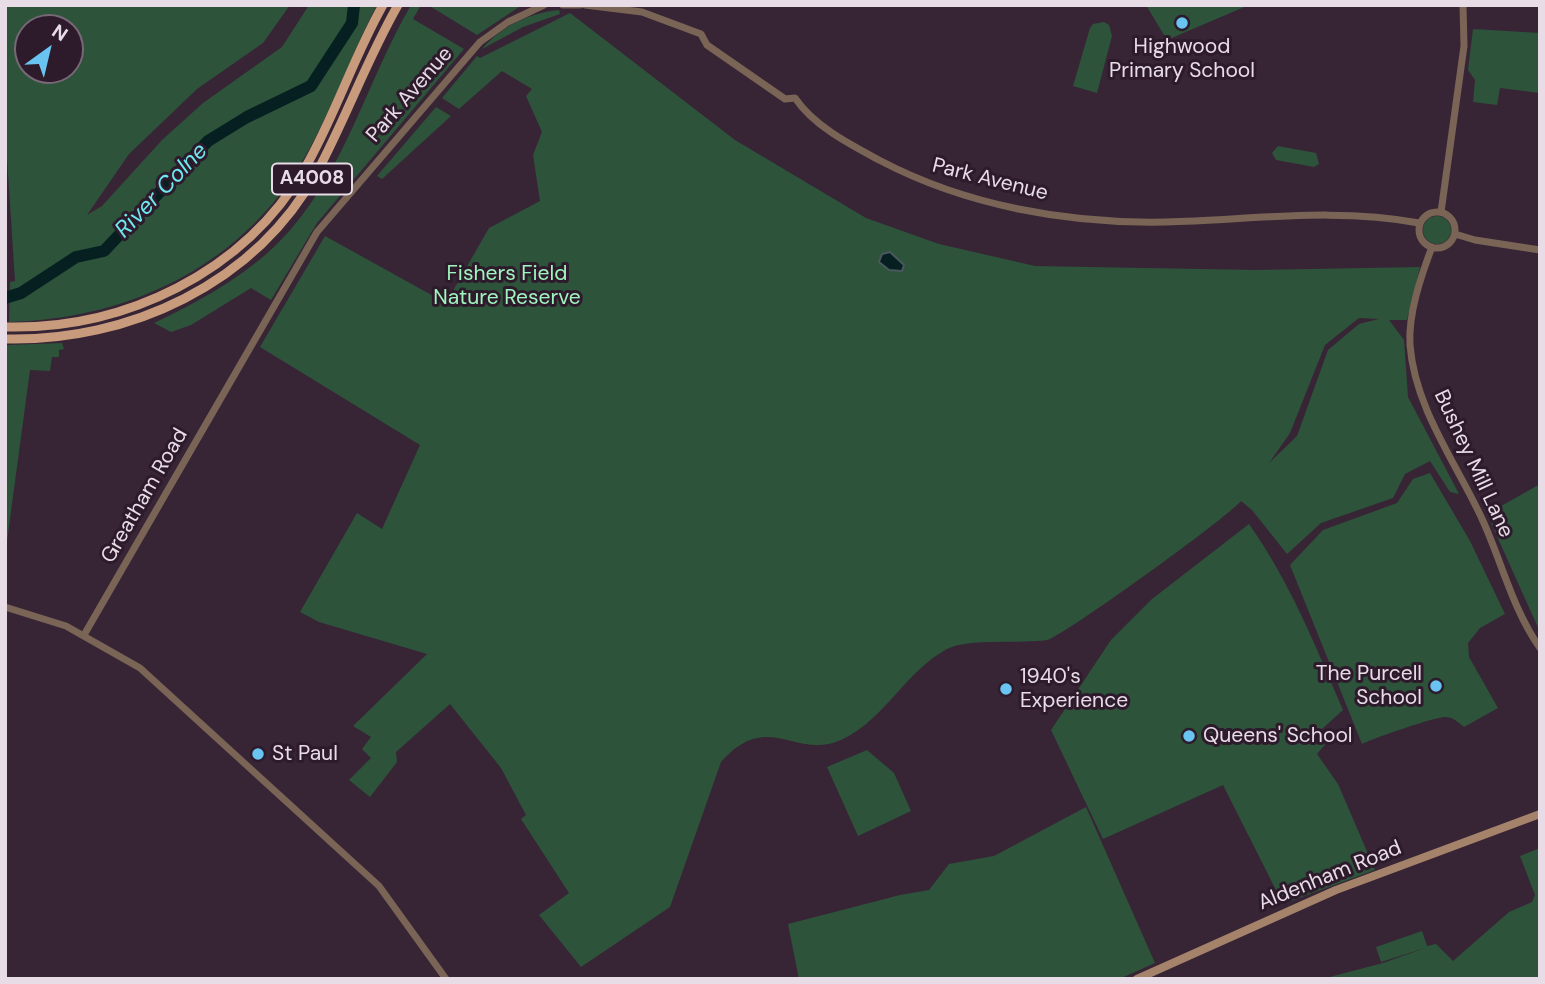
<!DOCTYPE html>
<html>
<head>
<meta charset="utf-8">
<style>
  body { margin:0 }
  #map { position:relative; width:1545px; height:984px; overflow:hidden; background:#372536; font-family:"DM Sans",sans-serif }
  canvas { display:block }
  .frame { position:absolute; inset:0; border:7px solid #e8dce7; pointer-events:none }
  .north { position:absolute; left:14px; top:14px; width:70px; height:70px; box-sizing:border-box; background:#2d1b2c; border:2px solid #786877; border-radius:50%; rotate:34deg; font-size:19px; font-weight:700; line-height:28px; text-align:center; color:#e8dce7 }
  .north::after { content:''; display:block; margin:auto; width:24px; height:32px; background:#69c4f1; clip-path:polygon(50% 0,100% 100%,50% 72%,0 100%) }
</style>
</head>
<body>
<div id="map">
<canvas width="1545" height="984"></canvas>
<div class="frame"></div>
<div class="north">N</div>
</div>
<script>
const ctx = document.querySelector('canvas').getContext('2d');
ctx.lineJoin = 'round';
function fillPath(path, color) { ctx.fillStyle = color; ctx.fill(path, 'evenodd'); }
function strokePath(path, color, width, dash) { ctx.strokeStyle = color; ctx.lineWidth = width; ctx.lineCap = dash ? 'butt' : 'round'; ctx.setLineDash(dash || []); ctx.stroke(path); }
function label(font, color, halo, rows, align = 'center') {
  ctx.font = font + ' "DM Sans",sans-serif'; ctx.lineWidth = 6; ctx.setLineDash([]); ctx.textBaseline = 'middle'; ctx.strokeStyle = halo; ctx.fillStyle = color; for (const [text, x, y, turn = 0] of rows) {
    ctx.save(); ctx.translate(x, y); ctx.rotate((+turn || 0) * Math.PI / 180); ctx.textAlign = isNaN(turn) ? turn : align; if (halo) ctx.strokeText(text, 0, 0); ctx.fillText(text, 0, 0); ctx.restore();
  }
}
fillPath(new Path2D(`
  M5 5H290L263 43 197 89 129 154 87 215 102 206 162 140 203 103 282 47 309 5H377C348 61 327 125 292 178 227 273 121 319 9 322L10 282 15 281 5 127ZM28 28H70V70H28Z
  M411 5H421L413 19 464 49 317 223 271 300 251 288 191 325 171 332 154 323C198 302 244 277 279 242 343 178 366 82 411 5Z
  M428 5H522L477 35Z
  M1146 5H1249L1167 40Z
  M559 10 560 14 523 27 482 49C502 26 529 13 559 10Z
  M570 13 735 140 866 218 939 244 1035 266 1255 270 1420 267 1407 320H1389L1404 340 1408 397 1459 494 1450 492 1430 461 1405 474 1393 498 1321 523 1287 554 1252 510 1241 501C1227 518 1062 637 1047 640 1021 644 968 638 947 649 906 671 885 719 843 739 795 762 769 708 721 762L670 907 581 967 539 915 569 893 521 819 526 815 501 768 450 704 396 752 397 762 370 797 349 780 371 758 362 749 371 737 353 726 427 654 319 622 300 612 357 513 382 529 420 445 260 347 325 236 446 303 489 228 540 201 533 155 542 132 526 96 532 89 502 71 459 109 442 98 477 56 480 58ZM1359 318 1379 319 1359 324 1328 350 1297 436 1269 463 1290 433 1325 345Z
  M1104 22 1109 25 1112 36 1097 93 1073 86 1090 28 1093 24Z
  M1473 29 1540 33V93L1500 88 1497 105 1473 102 1475 80 1468 70Z
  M436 107 451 116 382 179 377 176Z
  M1278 146 1316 153 1319 164 1314 167 1276 160 1272 153Z
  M1423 230a14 14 0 1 1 28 0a14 14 0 1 1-28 0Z
  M62 343 64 349 59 350V357H52L50 371 30 370 5 556 7 345Z
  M1430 473 1470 541 1505 614 1480 628 1468 643 1469 657 1498 708 1464 727C1458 722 1453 717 1445 717 1435 717 1371 739 1362 744L1290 565 1323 530 1397 503 1413 479Z
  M1540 484V632L1487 514Z
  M1249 524C1290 582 1315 645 1343 710L1322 729 1327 742 1317 754 1338 784 1375 870 1283 904 1223 785 1103 839 1051 730 1111 640 1152 599Z
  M867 750 894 773 911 811 858 836 827 767Z
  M1086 807 1155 963 1119 979H799L788 924 900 895 929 890 949 864 994 856Z
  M1540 848V979H1322L1383 963 1425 948 1381 962 1376 947 1422 931 1427 946 1436 944 1453 961 1509 912 1532 902 1535 895 1520 856Z`), '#2d533b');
const water = new Path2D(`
  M890 252 904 265 902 271 889 270 879 262 882 254Z`);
fillPath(water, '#062022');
strokePath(water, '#4a585d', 2);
strokePath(new Path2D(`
  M5 298 21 293 76 257 104 251 208 141 247 117 311 86 352 23 354 5`), '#062022', 12);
strokePath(new Path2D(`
  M563 5H580
  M585 5 642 12 701 34 707 45 785 99 795 98C814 126 849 144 879 160 966 206 1068 224 1166 222 1249 220 1337 207 1419 223
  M1419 230a18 18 0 1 1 36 0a18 18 0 1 1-36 0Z
  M1441 212 1464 46 1463 5
  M1455 234 1475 240 1540 250
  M1432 247C1421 276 1408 314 1410 345 1415 409 1457 464 1483 521 1502 563 1513 610 1540 648
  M5 607 66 626 140 668 379 886 446 979
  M84 635 317 232 480 42 508 22 544 5`), '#7a6455', 7);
strokePath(new Path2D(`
  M1137 979 1336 890 1540 814`), '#a5836b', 8);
strokePath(new Path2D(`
  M5 327C124 330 244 273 305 168 335 116 353 58 383 5
  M5 339C129 342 255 284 317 172 346 118 367 59 398 5`), '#c79b7c', 9);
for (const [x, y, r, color] of [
  [1182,23,7,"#69c4f1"],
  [1436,686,7,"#69c4f1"],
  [1006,689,7,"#69c4f1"],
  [1189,736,7,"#69c4f1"],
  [258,754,7,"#69c4f1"]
]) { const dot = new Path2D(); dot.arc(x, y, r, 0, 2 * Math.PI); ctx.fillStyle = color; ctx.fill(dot); strokePath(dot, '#2d1b2c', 2.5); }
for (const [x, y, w] of [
  [312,179,80]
]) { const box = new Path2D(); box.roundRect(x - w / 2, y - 15.5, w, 31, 5); ctx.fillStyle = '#2d1b2c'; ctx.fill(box); strokePath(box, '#e8dce7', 2); }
label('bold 19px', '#e8dce7', null, [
  ["A4008",312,179]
]);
label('21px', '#e8dce7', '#2d1b2c', [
  ["Highwood",1182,47,"center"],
  ["Primary School",1182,71,"center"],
  ["The Purcell",1422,674,"right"],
  ["School",1422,698,"right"],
  ["1940's",1020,677],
  ["Experience",1020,701],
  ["Queens' School",1203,736],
  ["St Paul",272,754]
], 'left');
label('21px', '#e8dce7', '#2d1b2c', [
  ["Park Avenue",410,95,-49],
  ["Park Avenue",990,180,14],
  ["Bushey Mill Lane",1473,464,65],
  ["Greatham Road",145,496,-60],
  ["Aldenham Road",1330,876,-22]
]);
label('21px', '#a0f4be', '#2d1b2c', [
  ["Fishers Field",507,274],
  ["Nature Reserve",507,298]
]);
label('italic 23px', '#6ee9f0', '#2d1b2c', [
  ["River Colne",162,191,-46]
]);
</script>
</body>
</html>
